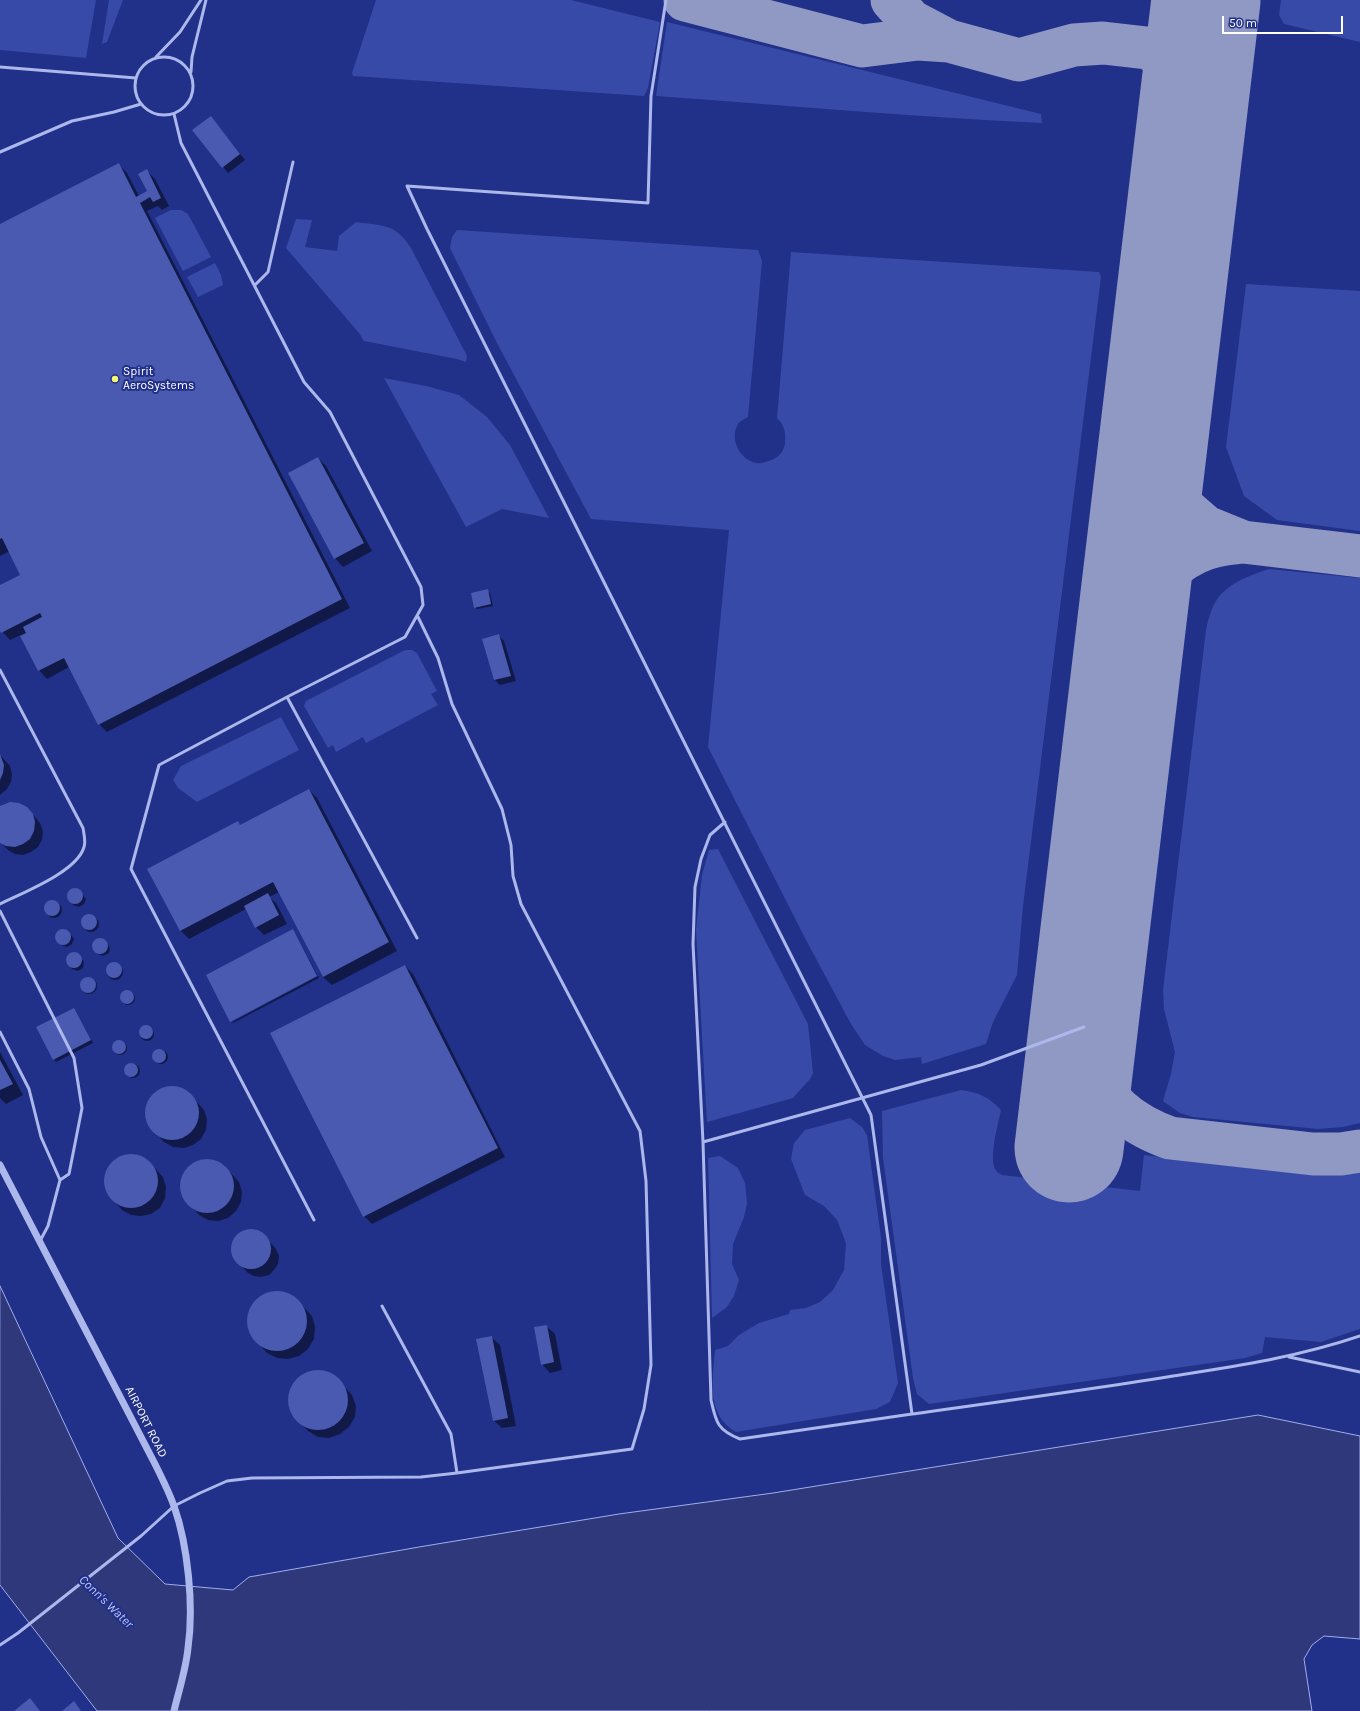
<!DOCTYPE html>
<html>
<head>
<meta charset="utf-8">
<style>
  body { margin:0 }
  #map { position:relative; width:1360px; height:1711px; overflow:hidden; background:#213089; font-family:Karla,sans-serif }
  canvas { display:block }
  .scale { position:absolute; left:1222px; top:16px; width:121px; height:18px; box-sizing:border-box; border:2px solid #fff; border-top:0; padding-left:5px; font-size:12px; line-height:14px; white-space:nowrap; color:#fff; -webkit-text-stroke:3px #213089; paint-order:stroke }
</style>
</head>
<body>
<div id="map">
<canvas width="1360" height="1711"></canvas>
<div class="scale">50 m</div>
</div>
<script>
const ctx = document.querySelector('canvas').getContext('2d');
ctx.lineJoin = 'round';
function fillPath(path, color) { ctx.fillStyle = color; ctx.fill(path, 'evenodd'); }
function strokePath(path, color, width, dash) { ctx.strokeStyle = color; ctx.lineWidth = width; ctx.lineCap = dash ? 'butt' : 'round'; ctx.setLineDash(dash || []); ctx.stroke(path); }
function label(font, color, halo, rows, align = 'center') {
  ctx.font = font + ' Karla,sans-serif'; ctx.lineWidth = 4; ctx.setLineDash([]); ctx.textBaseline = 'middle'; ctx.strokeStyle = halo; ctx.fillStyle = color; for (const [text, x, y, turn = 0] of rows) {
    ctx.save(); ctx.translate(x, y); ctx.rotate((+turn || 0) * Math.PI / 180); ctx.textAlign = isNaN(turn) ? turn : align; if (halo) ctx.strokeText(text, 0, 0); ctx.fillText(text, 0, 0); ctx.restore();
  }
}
fillPath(new Path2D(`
  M0 0H96L86 58 0 50Z
  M109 0H123L107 42 102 44Z
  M376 0H571L660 22 648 88 644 96 353 76 352 73Z
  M1281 0H1360V42L1284 24 1279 15Z
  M667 22 1041 114 1042 123C913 117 785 105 656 96Z
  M171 210H181L188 214 211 257 183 271 155 218Z
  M296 219 312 220 305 247 337 251 339 236 356 222C383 226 395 223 411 248L467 356 466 362 457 359 364 341 359 333 286 248Z
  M457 230 758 250 762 261 748 417C745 419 740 421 738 424 729 439 740 460 756 463 762 464 768 461 774 459 780 456 785 449 785 442 786 432 784 425 777 418L791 252 1099 272 1101 277 1023 906 1017 975 993 1022 986 1044 922 1064 921 1057 895 1060 883 1056 865 1045 851 1024 806 940 708 747 729 530 591 519 498 345 450 248 452 237Z
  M215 263 221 275 223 285 198 297 187 277Z
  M1246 284 1360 291V531L1277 520 1244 496 1226 447Z
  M384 378 426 386 459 395 487 417 510 445 549 518 502 509 466 527Z
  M1269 569 1360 578V1123L1343 1127 1318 1129 1193 1117 1180 1113 1163 1101 1171 1074 1175 1052 1164 1009 1163 990 1206 630C1208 621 1210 611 1215 603 1225 584 1250 575 1269 569Z
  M405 650H412L417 653 437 691 431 694 438 705 366 743 363 737 336 752 333 745 328 748 304 706 306 701Z
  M281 717 299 750 197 802 178 788 173 780 181 766Z
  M718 849 808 1024 813 1073 810 1079 793 1098 707 1122 696 930 702 875 709 850Z
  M961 1090C978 1092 989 1097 1001 1110 998 1125 989 1156 995 1169 997 1172 999 1174 1002 1175L1140 1191 1144 1155 1313 1175 1360 1172V1329L1321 1342 1265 1337 1262 1353 1245 1358 929 1404 917 1394 913 1378 883 1158 882 1111Z
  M850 1118 862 1127 867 1135 881 1238V1264L898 1383 890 1402 876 1409 736 1432C705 1414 713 1380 715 1350L728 1346 739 1335 759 1323 789 1314 790 1310 806 1308 820 1302 833 1290 844 1270 846 1243 837 1220 824 1206 805 1195 791 1159 794 1143 805 1130Z
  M720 1156 738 1168 745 1183 747 1204 744 1217 733 1244 732 1264 739 1280 734 1296 727 1307 712 1318 708 1158Z`), '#384aa8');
const water = new Path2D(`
  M0 1286 118 1538 165 1584 233 1590 249 1577 419 1547 619 1514 773 1493 1258 1415 1360 1436V1639L1324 1636 1312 1645 1304 1659 1312 1711H97L0 1585Z`);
fillPath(water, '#2e387b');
strokePath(water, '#a0aeec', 1);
fillPath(new Path2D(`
  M211 117 245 160 228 173 194 130Z
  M119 165 127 173 139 196 148 191 147 171 155 179 169 206 162 210 158 206 147 211 350 608 107 732 99 724 69 667 47 679 39 670 21 635 10 640 0 629V586L22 575 10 551 0 556V226Z
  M318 458 326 466 372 551 343 567 335 558Z
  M487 591 490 593 493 606 477 609 475 607Z
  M499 636 504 641 516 681 500 685 495 680 483 640Z
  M0 755 10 766 12 774 11 782 7 789 0 795Z
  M309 790 317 798 397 951 332 985 323 977 279 892 269 897 276 903 287 924 264 935 256 927 246 909 189 939 181 931 149 870 238 823 241 826Z
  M0 807 26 808 35 817 40 823 43 831 42 840 38 847 31 852 23 855 15 854 8 850 0 842Z
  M74 889 80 891 86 899 84 904 79 907 73 905 68 897 69 892Z
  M46 910a8 8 0 1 1 16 0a8 8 0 1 1-16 0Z
  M83 924a8 8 0 1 1 16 0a8 8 0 1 1-16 0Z
  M63 929 68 931 74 939 72 944 67 947 61 945 56 937 58 932Z
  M295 933 317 975 231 1020Z
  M99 938 105 940 110 948 109 953 103 956 98 954 92 946 94 941Z
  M73 953 79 955 84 962 83 968 78 971 72 969 66 961 68 956Z
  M107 972a8 8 0 1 1 16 0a8 8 0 1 1-16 0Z
  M405 966 413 974 505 1157 372 1224 364 1216Z
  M318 976 319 978 233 1023 232 1022Z
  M81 986a8 8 0 1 1 16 0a8 8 0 1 1-16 0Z
  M121 998a7 7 0 1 1 14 0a7 7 0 1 1-14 0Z
  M74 1009 93 1043 56 1062 54 1059Z
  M140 1034a7 7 0 1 1 14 0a7 7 0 1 1-14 0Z
  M113 1048a7 7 0 1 1 14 0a7 7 0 1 1-14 0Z
  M154 1057a7 7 0 1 1 14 0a7 7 0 1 1-14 0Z
  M0 1052 23 1095 6 1104 0 1098Z
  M126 1071a7 7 0 1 1 14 0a7 7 0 1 1-14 0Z
  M170 1087 180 1088 189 1093 204 1110 207 1119 206 1130 201 1139 193 1145 184 1148 173 1147 164 1142 149 1126 146 1116 147 1105 152 1096 160 1090Z
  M127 1155H137L147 1160 163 1177 166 1187 165 1198 160 1208 151 1214 141 1216 131 1215 122 1210 107 1193 105 1184 106 1174 110 1165 117 1158Z
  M205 1159 215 1160 224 1165 239 1182 242 1192 241 1202 236 1211 228 1218 218 1221 208 1220 199 1215 184 1198 181 1188 182 1178 187 1169 195 1162Z
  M249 1230 256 1231 263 1234 276 1249 279 1256 278 1264 274 1270 269 1275 261 1277 254 1276 248 1273 234 1258 232 1251 233 1244 236 1237 242 1232Z
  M274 1292 285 1293 296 1299 312 1316 315 1327 314 1339 308 1349 299 1356 288 1359 277 1358 267 1353 251 1335 248 1324 249 1313 254 1303 263 1295Z
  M546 1326 555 1334 562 1370 550 1373 542 1364Z
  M491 1337 500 1345 516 1426 502 1428 493 1420Z
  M315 1371 326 1372 336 1377 352 1395 356 1406 355 1417 349 1427 340 1434 329 1438 318 1437 308 1431 292 1414 289 1403 290 1391 295 1381 304 1374Z`), '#0007');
strokePath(new Path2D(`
  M685 0 862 46 918 39 949 41 911 21 892 0
  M949 41 1019 60 1074 45 1103 43 1147 48 1165 46 1184 34 1201 14 1207 2
  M1147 48 1165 56 1181 75 1188 90 1193 120
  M1243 542 1360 556
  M1130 647C1135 630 1139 613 1146 597 1158 574 1191 551 1216 546 1225 544 1234 543 1243 542L1206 527 1183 507 1168 478 1158 454 1157 422
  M1084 1027C1086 1038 1086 1050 1089 1060 1101 1101 1131 1124 1170 1138L1313 1154H1341L1360 1151`), '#9098c4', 43);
strokePath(new Path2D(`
  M1069 1148 1206 0`), '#9098c4', 109);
fillPath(new Path2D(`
  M211 116 240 154 222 168 192 130Z
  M119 163 136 197 147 191 138 174 147 169 161 198 153 202 150 197 140 203 342 599 98 725 64 658 38 671 20 636 26 633 23 627 42 617 40 613 1 633 0 631V585L20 575 2 538 0 539V224Z
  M318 457 364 543 334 559 288 473Z
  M488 589 491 604 474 608 471 593Z
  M499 634 511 676 494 680 482 639Z
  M0 754 4 765 3 773 0 780Z
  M309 789 389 942 323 977 273 882 180 931 147 869 238 821 240 825Z
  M10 802 19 803 27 807 33 814 35 822 34 831 30 839 23 844 15 847 6 846 0 843V806Z
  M67 896a8 8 0 1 1 16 0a8 8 0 1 1-16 0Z
  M268 893 279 915 255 928 244 906Z
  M44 908a8 8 0 1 1 16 0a8 8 0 1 1-16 0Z
  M81 922a8 8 0 1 1 16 0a8 8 0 1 1-16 0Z
  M55 937a8 8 0 1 1 16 0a8 8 0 1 1-16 0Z
  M293 929 317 976 230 1022 206 975Z
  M92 946a8 8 0 1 1 16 0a8 8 0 1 1-16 0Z
  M66 960a8 8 0 1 1 16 0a8 8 0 1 1-16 0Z
  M106 970a8 8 0 1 1 16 0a8 8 0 1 1-16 0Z
  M405 965 498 1148 363 1217 270 1033Z
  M80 985a8 8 0 1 1 16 0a8 8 0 1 1-16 0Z
  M120 997a7 7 0 1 1 14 0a7 7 0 1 1-14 0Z
  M74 1008 91 1040 53 1060 36 1027Z
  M139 1032a7 7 0 1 1 14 0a7 7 0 1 1-14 0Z
  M112 1047a7 7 0 1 1 14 0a7 7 0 1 1-14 0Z
  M152 1056a7 7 0 1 1 14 0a7 7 0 1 1-14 0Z
  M0 1060 13 1084 0 1090Z
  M124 1070a7 7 0 1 1 14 0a7 7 0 1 1-14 0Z
  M145 1113a27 27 0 1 1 54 0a27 27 0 1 1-54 0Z
  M104 1181a27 27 0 1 1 54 0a27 27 0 1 1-54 0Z
  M180 1186a27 27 0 1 1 54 0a27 27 0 1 1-54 0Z
  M231 1249a20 20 0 1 1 40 0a20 20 0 1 1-40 0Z
  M247 1321a30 30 0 1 1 60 0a30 30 0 1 1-60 0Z
  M547 1325 554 1362 541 1365 534 1327Z
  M492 1336 508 1418 493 1421 476 1339Z
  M288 1400a30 30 0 1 1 60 0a30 30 0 1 1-60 0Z
  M30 1698 40 1711H14Z
  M74 1701 81 1711H62Z`), '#4a5ab1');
strokePath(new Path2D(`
  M666 0 651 96 648 203 407 186 427 229 871 1115 912 1414 740 1439C717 1430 716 1422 711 1400L703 1142 693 944 695 887 701 859 710 835 725 822
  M135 86a29 29 0 1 1 58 0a29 29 0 1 1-58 0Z
  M156 57 180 32 201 0
  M0 67 136 78
  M191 72 192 57 206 0
  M174 114 181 143 304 382 330 412 421 587 423 605 405 637 287 697 159 765 131 869 314 1220
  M0 152 72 121 114 112 141 104
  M255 285 268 272 293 162
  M0 670 83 828C84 834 86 842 84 847 77 872 22 893 0 904
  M287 697 417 938
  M0 911 74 1058 82 1108 69 1174 60 1180
  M0 1032 29 1089 41 1137 60 1180 48 1226 40 1241
  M703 1142 981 1065 1084 1027
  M382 1306 451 1434 457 1473
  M1289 1357 1360 1372
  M912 1414C999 1402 1087 1390 1173 1376 1238 1366 1298 1357 1360 1336
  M0 1645 18 1633 141 1536 174 1506 200 1493 227 1481 252 1478 421 1477 457 1473 632 1449 644 1409 651 1365 646 1181 640 1131 521 904 513 876 511 845 502 809 452 704 438 658 418 617`), '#acb7eb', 3);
strokePath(new Path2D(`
  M0 1165 155 1464C162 1478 169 1492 174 1506 188 1546 194 1606 188 1648 186 1669 179 1690 174 1711`), '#acb7eb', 7);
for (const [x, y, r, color] of [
  [115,379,4,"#f7f76e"]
]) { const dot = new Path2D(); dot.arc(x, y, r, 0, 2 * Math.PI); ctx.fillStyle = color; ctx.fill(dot); strokePath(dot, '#213089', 1.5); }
label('12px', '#fff', '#213089', [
  ["Spirit",123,372],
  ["AeroSystems",123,386]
], 'left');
label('12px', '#fff', '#213089', [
  ["AIRPORT ROAD",146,1422,63]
]);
label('italic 13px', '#b8c2f2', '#213089', [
  ["Conn's Water",106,1602,44]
]);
</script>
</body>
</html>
